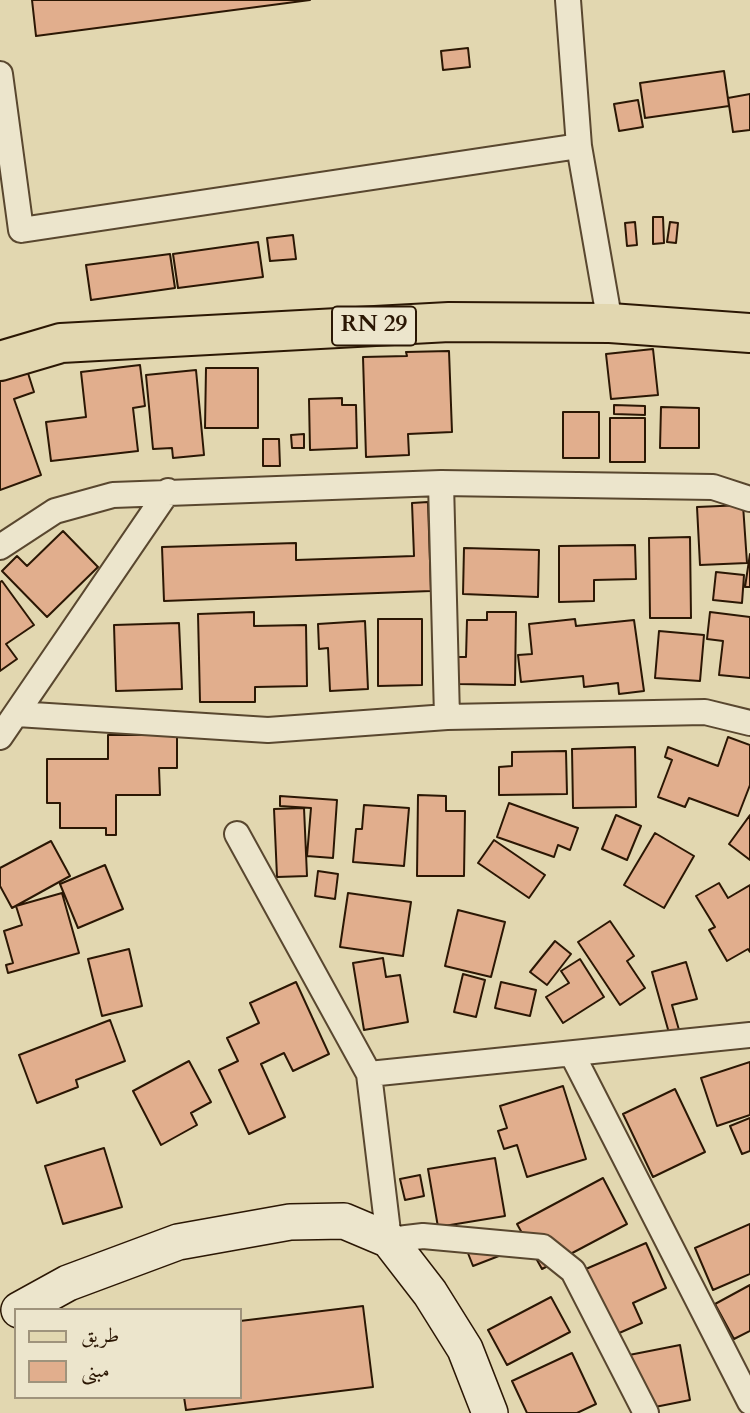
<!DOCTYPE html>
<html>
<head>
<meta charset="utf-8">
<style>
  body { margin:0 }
  #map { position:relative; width:750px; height:1413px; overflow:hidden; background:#e2d7b0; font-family:Cardo,Amiri,serif }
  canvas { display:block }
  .legend { position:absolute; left:14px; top:1308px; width:228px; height:91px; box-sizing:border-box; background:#ece5cc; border:2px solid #9f937c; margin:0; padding:9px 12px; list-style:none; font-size:21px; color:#2b1704 }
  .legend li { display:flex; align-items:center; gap:14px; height:35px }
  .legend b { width:35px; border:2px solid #9f937c }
</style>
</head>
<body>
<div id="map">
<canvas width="750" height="1413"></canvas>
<ul class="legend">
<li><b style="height:9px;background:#e2d7b0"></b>طريق</li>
<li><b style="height:19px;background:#e1ae8d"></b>مبنى</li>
</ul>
</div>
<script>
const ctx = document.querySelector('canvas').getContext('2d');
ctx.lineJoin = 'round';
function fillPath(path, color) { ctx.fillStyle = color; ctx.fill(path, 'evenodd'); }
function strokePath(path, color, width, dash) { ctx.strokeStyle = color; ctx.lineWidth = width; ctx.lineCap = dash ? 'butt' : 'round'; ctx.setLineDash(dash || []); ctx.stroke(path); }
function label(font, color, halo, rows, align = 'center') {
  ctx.font = font + ' Cardo,serif'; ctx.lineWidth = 7; ctx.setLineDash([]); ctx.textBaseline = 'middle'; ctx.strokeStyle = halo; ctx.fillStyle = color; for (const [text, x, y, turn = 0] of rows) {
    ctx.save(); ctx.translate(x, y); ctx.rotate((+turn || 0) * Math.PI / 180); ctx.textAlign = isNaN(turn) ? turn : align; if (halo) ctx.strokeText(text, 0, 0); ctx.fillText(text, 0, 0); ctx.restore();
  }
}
const building = new Path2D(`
  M32 0H310L36 36Z
  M468 48 470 67 443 70 441 51Z
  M724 71 729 106 645 118 640 83Z
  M750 94V130L733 132 728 98Z
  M638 100 643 127 619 131 614 104Z
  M653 217H663L664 243 653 244Z
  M635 222 637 245 627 246 625 223Z
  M670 222 678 223 676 243 667 242Z
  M293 235 296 259 270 261 267 238Z
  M258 242 263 277 178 288 173 254Z
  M170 254 175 288 91 300 86 265Z
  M653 349 658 395 611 399 606 354Z
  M449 351 452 432 408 434 409 455 366 457 363 357 407 356 406 352Z
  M140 365 145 406 133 408 138 451 51 461 46 422 86 417 81 372Z
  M206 368H258V428H205Z
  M27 370 34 392 14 399 41 475 0 490V380Z
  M196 370 204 455 173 458 172 448 153 449 146 375Z
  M342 398V405H356L357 448 310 450 309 399Z
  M614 405 645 406V415L614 414Z
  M661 407 699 408V448H660Z
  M563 412H599V458H563Z
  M610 418H645V462H610Z
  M304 434V448H292L291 435Z
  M263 439H279L280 466H263Z
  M428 502 431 591 164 601 162 547 296 543V560L414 556 412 503Z
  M743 505 747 563 700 565 697 507Z
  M63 531 98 567 47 617 2 571 17 556 27 566Z
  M690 537 691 618H650L649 538Z
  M635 545 636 579 594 580V601L559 602V546Z
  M464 548 539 550 538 597 463 594Z
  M750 554V587H745Z
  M716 572 744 575 742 603 713 600Z
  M2 581 34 625 6 644 17 659 0 671V582Z
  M254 612V626L306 625 307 686 255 687V702H200L198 614Z
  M487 612H516L515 685 458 684V657H466L467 620H487Z
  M710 612 750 617V678L719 675 723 641 707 639Z
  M378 619H422V685L378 686Z
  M575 619 576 626 634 620 644 691 619 694 618 683 584 687 583 676 521 682 518 655 532 654 529 624Z
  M365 621 368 689 330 691 328 648 319 649 318 624Z
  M179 623 182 689 116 691 114 625Z
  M659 631 704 635 700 681 655 678Z
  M108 735H177V768H159L160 795H116V835H106V828H60V803H47V759H108Z
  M728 737 750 745V785L738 816 689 798 685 807 658 797 672 760 665 757 668 747 718 766Z
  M635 747 636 807 573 808 572 749Z
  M566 751 567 794 499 795V767L512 766V752Z
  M418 795 446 796V811H465L464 876H417Z
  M280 796 337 800 333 858 307 856 311 808 280 806Z
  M509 803 578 828 570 850 558 845 554 857 497 837Z
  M364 805 409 808 404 866 353 862 356 829H362Z
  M304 808 307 876 277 877 274 809Z
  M616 815 641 826 627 860 602 849Z
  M750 815V860L729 844Z
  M655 833 694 856 664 908 624 885Z
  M494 840 545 875 529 898 478 863Z
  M51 841 70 876 12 908 0 886V868Z
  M105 865 123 909 78 928 60 884Z
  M318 871 338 874 335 899 315 896Z
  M719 883 728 898 750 885V952L748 949 727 961 709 930 715 927 696 896Z
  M62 893 79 953 8 973 6 965 13 963 4 931 22 925 16 906Z
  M348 893 411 902 403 956 340 947Z
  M458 910 505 922 491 977 445 966Z
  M610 921 634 956 627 961 645 988 620 1005 578 942Z
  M555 941 571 954 547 985 530 972Z
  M129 949 142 1006 102 1016 88 959Z
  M383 958 386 977 400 975 408 1022 364 1030 353 963Z
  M580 959 604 997 563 1023 546 997 569 983 561 971Z
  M686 962 697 999 672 1005 679 1030 669 1033 652 972Z
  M463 974 485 980 476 1017 454 1012Z
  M296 982 329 1054 293 1071 284 1053 261 1064 285 1117 249 1134 219 1070 238 1061 227 1038 259 1023 250 1003Z
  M501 982 536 990 530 1016 495 1008Z
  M110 1020 125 1061 76 1080 78 1087 37 1103 19 1055Z
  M189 1061 211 1102 191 1113 197 1125 161 1145 133 1091Z
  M750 1062V1115L717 1126 701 1078Z
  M563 1086 586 1159 527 1177 517 1145 504 1149 498 1131 507 1128 500 1106Z
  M675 1089 705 1152 653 1177 623 1114Z
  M750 1118V1151L742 1154 730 1126Z
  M104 1148 122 1207 63 1224 45 1166Z
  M495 1158 505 1216 438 1227 428 1169Z
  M420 1175 424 1196 405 1200 400 1179Z
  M603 1178 627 1224 542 1269 517 1224Z
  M750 1224V1274L713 1290 695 1248Z
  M464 1243 504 1254 473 1266Z
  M646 1243 666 1288 633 1303 642 1323 601 1341 572 1275Z
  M750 1285V1331L734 1339 715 1304Z
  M551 1297 570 1332 507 1365 488 1330Z
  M363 1306 373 1387 186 1410 184 1397H240V1321Z
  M680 1345 690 1400 635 1411 624 1356Z
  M572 1353 596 1404 577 1413H527L512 1381Z`);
fillPath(building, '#e1ae8d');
strokePath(building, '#2b1704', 2);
const street = new Path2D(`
  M568 0 579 146
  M0 74 21 230 579 146 610 323
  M441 483 447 717
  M0 547 55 511 113 495 441 483 713 487 750 499
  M17 714 268 730 447 717 705 712 750 723
  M0 737 168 491
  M237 834 369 1074 389 1240 423 1236 543 1247 573 1271 646 1413
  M572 1054 750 1402
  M369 1074 750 1035`);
const secondary = new Path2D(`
  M19 1310 68 1283 178 1242 290 1222 344 1221 389 1240 430 1293 465 1349 490 1413`);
const primary = new Path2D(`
  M0 361 61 343 449 322 610 323 750 333`);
strokePath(street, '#59472f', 28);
strokePath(secondary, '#2b1704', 38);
strokePath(primary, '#2b1704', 42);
strokePath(street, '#ece5cc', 24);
strokePath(secondary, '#ece5cc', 35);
strokePath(primary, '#e2d7b0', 38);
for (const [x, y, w] of [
  [374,326,84]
]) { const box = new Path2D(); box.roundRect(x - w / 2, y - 19.5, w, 39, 5); ctx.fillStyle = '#ece5cc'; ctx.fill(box); strokePath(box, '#2b1704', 2); }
label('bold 23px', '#2b1704', null, [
  ["RN 29",374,326]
]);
</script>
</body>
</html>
